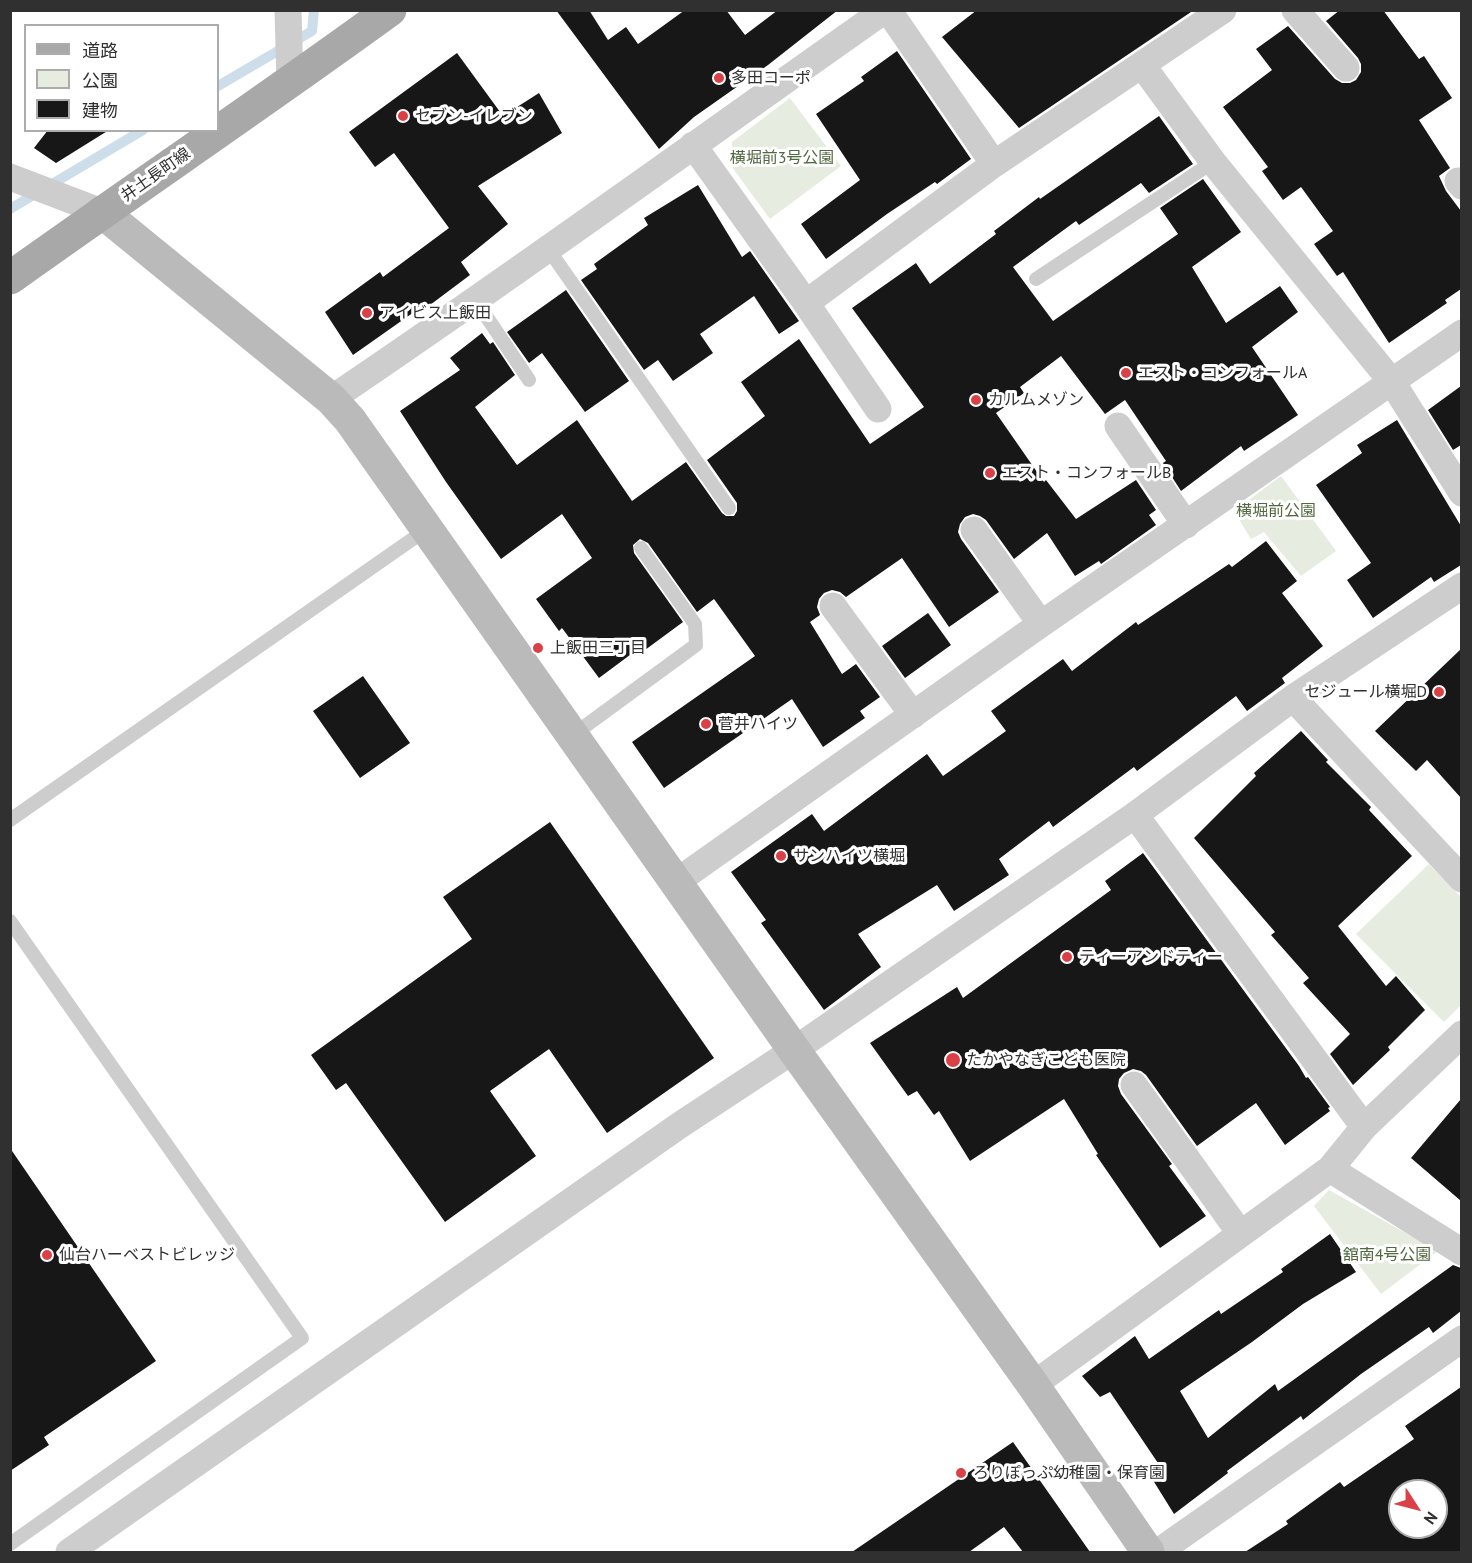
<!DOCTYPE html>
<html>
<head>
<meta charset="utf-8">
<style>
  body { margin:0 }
  #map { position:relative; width:1472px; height:1563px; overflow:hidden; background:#fff; font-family:"PT Sans","Noto Sans JP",sans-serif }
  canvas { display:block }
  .frame { position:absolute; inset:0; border:12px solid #303030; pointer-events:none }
  .legend { position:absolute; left:24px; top:24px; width:195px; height:108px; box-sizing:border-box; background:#fff; border:2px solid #acacac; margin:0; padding:8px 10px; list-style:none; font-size:18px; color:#303030 }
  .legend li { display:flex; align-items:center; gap:12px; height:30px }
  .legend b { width:30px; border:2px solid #acacac }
  .north { position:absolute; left:1388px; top:1479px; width:60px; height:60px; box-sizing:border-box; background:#fff; border:2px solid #acacac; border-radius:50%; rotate:126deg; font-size:16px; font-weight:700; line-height:24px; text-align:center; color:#303030 }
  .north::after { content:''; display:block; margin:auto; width:21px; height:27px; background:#d94146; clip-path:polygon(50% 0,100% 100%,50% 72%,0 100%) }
</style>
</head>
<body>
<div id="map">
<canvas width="1472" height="1563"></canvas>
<div class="frame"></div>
<ul class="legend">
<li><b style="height:8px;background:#a8a8a8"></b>道路</li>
<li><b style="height:16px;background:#e6ecdf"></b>公園</li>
<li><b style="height:16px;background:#171717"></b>建物</li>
</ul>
<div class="north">N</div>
</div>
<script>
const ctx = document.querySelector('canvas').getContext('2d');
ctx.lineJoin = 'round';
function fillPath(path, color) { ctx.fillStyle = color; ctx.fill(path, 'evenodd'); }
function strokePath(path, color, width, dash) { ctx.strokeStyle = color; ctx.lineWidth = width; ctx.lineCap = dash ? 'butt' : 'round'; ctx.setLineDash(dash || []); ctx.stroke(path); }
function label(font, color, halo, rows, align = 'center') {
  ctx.font = font + ' "PT Sans","Noto Sans JP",sans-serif'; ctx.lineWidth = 6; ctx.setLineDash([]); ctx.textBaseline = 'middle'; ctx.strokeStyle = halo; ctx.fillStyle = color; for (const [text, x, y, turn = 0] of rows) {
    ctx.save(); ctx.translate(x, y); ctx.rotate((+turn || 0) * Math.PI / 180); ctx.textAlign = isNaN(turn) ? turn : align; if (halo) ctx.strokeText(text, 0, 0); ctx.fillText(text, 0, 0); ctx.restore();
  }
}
fillPath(new Path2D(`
  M790 98 841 166 770 219 732 167V142Z
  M1281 476 1336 551 1301 576 1264 532 1251 539 1234 511Z
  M1429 864 1461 897V1005L1444 1022 1356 934Z
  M1329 1190 1438 1251 1381 1294 1314 1206Z`), '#e6ecdf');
strokePath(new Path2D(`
  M218 86 312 31 314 10
  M10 209 143 130`), '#cddeea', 10);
fillPath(new Path2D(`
  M556 10H589L608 40 626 27 638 44 685 10H726L745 35 778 10H838L768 65 694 117 659 149Z
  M977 10H1194L1019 128 942 37Z
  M1340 10H1383L1419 59 1424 56 1452 98 1419 120 1450 168 1439 176 1446 191 1461 211V289L1445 300 1447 303 1389 343 1343 272 1337 276 1314 244 1333 231 1301 187 1283 200 1262 171 1268 167 1223 107 1272 70 1256 49 1288 26 1335 79 1342 83H1350L1356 80 1361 72V64L1358 58 1326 21Z
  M897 51 971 159 937 184 935 182 887 214 826 259 801 224 860 180 816 114 864 81 861 77Z
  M457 53 503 116 539 93 562 133 478 186 508 224 461 262 470 275 426 308 424 305 353 355 325 312 380 272 383 277 449 228 394 153 375 167 349 132Z
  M1159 116 1193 164 1149 193 1141 183 1079 225 1076 221 1013 267 1053 321 1178 234 1160 208 1203 179 1241 232 1192 267 1226 323 1280 286 1298 312 1252 347 1298 415 1244 451 1241 446 1181 491 1163 463 1166 461 1125 400 1105 414 1061 356 1020 387 1024 393 996 413 1044 482 1046 480 1076 519 1136 480 1156 510 1149 515 1156 525 1101 564 1099 561 1075 576 1047 533 1014 559 986 520 980 516 973 514 965 517 960 524 958 532 961 539 999 592 949 627 902 558 846 597 840 592 832 590 824 593 819 599 817 607 820 615 810 622 842 674 856 664 880 697 860 711 865 718 823 747 792 699 664 788 632 742 755 656 714 599 697 612 648 543 640 539 633 545 634 553 683 622 645 650 642 646 599 678 562 628 559 631 536 599 592 558 562 514 501 559 446 482 400 411 460 370 450 358 482 333 490 344 493 342 515 375 475 407 517 465 577 420 632 501 686 462 722 513 726 516H734L737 511V503L707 460 765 416 741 382 799 339 870 444 924 407 852 308 916 263 930 284 996 234 994 231 1039 197 1040 199Z
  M48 130H109L56 163 34 148Z
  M698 185 742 257 750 251 799 321 779 334 754 296 700 334 713 353 673 381 658 360 644 370 581 280 597 269 594 264 648 225 644 218Z
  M566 290 629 381 585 412 542 353 529 363 507 332Z
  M1461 386V445L1453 450 1428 410Z
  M1397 420 1461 526V565L1434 582 1431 577 1373 618 1347 580 1371 563 1316 485 1362 453 1357 445Z
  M1266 541 1297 581 1282 593 1323 646 1282 678 1285 683 1247 711 1236 696 1137 771 1134 767 1053 827 1049 821 999 859 1009 875 954 911 937 885 858 934 881 967 824 1010 761 923 766 920 731 872 812 814 824 831 927 754 943 776 1006 731 991 711 1063 659 1072 671 1136 622 1138 625 1229 564 1232 567Z
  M928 613 951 645 905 678 882 646Z
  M1461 649V798L1427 760 1416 771 1375 731Z
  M363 676 410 743 360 778 313 711Z
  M1301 731 1328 760 1326 762 1371 807 1369 810 1412 856 1338 926 1386 986 1396 976 1425 1010 1388 1047 1390 1050 1353 1085 1330 1054 1350 1034 1303 983 1309 978 1271 935 1275 932 1194 838 1256 776 1254 773Z
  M550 822 714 1058 607 1133 549 1049 490 1091 536 1156 445 1222 346 1083 336 1090 311 1055 472 939 443 897Z
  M1143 853 1299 1066 1306 1078 1308 1077 1330 1107 1328 1108 1330 1111 1285 1145 1256 1103 1197 1146 1146 1075 1141 1071 1133 1069 1124 1073 1119 1079 1118 1086 1121 1094 1172 1164 1169 1166 1206 1216 1160 1248 1096 1155 1098 1154 1064 1099 970 1161 939 1111 934 1115 917 1091 908 1096 870 1043 957 987 963 998 1111 890 1105 881Z
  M1461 1099V1201L1411 1158Z
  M10 1148 156 1361 44 1437 49 1445 10 1471Z
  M1330 1234 1356 1272 1303 1304 1252 1342 1180 1391 1208 1438 1275 1384 1278 1391 1453 1265 1461 1268V1311L1433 1333 1429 1327 1361 1374 1303 1420 1301 1416 1227 1471 1228 1473 1174 1514 1151 1477 1162 1469 1110 1392 1100 1397 1082 1376 1135 1336 1149 1359 1219 1310 1221 1314 1283 1272 1281 1269Z
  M1461 1387V1552H1245L1288 1524 1286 1521 1340 1482 1344 1487 1414 1439 1405 1426ZM1400 1491H1436V1527H1400Z
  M1013 1442 1090 1552H1023L1004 1527 969 1552H852Z`), '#171717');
strokePath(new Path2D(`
  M549 250 729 508
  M1036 279 1213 162
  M476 301 529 380
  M573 735 696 645 695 624 641 548
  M10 820 427 529
  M10 921 302 1338 10 1544`), '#cdcdcd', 14);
strokePath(new Path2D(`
  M288 10 290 83
  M888 10 994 164
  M1295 10 1346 68
  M1142 65 1213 162 1392 382 1462 493
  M693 145 806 303 878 409
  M10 177 102 212
  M1458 181 1462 186
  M806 303 994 164 1223 10
  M331 399C518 273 700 140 885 10
  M1118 426 1186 525
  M974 530 1041 624
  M833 606 913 715
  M1293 698 1462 879
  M1135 815 1364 1127
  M676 882 1041 624 1462 333
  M1134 1085 1240 1233
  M1330 1169 1462 1252
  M1033 1385 1330 1169 1364 1127 1462 1034
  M69 1552 680 1125 794 1050 1135 815 1293 698 1462 586
  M1158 1552 1462 1339`), '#cdcdcd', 27);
strokePath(new Path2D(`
  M102 212 331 399 350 420 794 1050 1033 1385 1148 1552`), '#bababa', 33);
strokePath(new Path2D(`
  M10 278C136 188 265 101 390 10`), '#a8a8a8', 33);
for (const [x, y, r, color] of [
  [719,78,6,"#d94146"],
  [403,116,6,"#d94146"],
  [367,313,6,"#d94146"],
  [1126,373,6,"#d94146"],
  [976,400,6,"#d94146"],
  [990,473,6,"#d94146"],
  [538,648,6,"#d94146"],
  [1439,692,6,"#d94146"],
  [706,724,6,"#d94146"],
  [781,856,6,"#d94146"],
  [1067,957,6,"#d94146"],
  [953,1060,8,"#d94146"],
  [47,1255,6,"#d94146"],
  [961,1473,6,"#d94146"]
]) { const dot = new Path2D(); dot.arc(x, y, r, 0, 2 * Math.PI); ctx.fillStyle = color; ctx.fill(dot); strokePath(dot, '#fff', 2); }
label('16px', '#303030', '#fff', [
  ["多田コーポ",731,78],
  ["セブン-イレブン",415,116],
  ["アイビス上飯田",379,313],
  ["エスト・コンフォールA",1138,373],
  ["カルムメゾン",988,400],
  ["エスト・コンフォールB",1002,473],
  ["上飯田三丁目",550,648],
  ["セジュール横堀D",1427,692,"right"],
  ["菅井ハイツ",718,724],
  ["サンハイツ横堀",793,856],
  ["ティーアンドティー",1079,957],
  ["たかやなぎこども医院",966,1060],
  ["仙台ハーベストビレッジ",59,1255],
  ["ろりぽっぷ幼稚園・保育園",973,1473]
], 'left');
label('16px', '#526940', '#fff', [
  ["横堀前3号公園",782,158],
  ["横堀前公園",1276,511],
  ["舘南4号公園",1387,1255]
]);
label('16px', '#303030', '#fff', [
  ["井土長町線",156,175,-35]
]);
</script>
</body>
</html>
